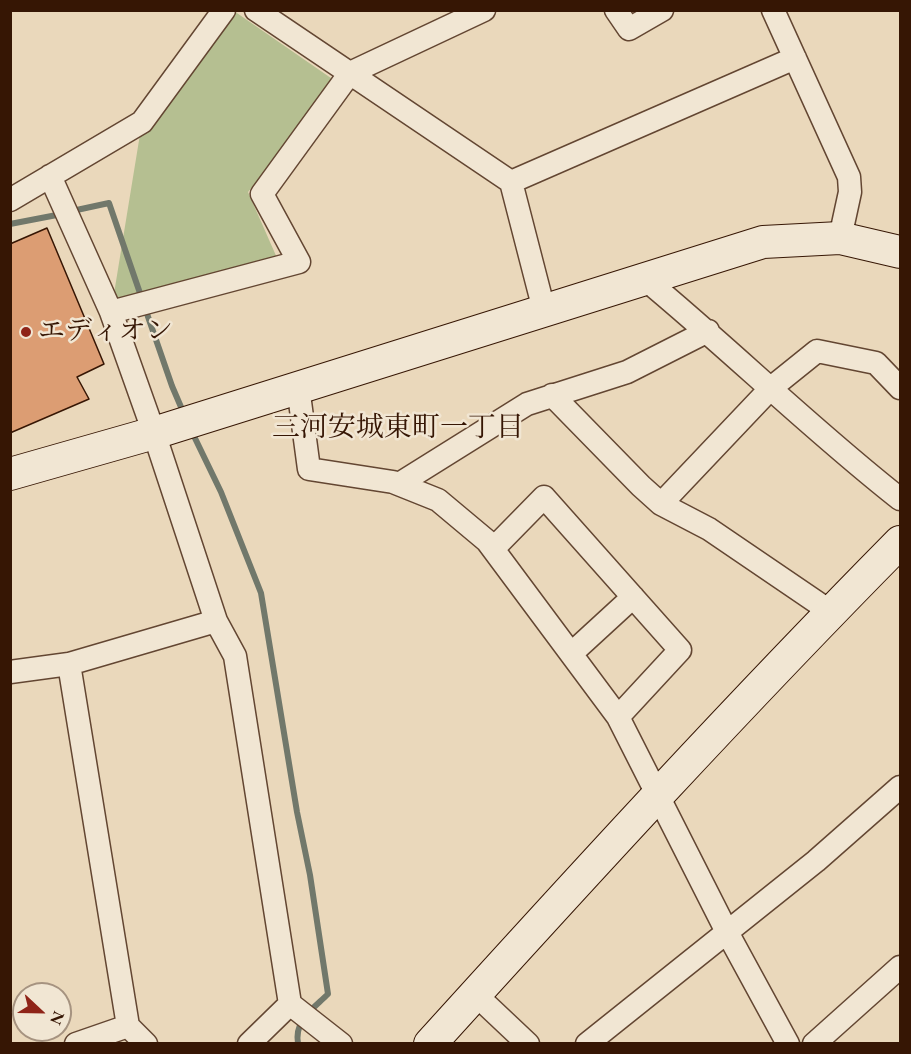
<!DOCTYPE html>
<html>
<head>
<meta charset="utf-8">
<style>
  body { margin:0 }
  #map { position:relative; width:911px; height:1054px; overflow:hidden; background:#ead8bb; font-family:"EB Garamond",serif }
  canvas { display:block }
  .frame { position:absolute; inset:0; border:12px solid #361604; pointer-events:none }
  .north { position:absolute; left:12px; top:982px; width:60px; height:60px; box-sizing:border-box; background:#f1e6d3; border:2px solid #a69380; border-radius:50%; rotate:112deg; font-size:16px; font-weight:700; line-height:24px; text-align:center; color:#361604 }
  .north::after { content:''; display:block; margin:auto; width:21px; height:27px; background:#8f2418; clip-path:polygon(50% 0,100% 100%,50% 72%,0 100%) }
</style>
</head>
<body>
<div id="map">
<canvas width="911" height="1054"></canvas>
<div class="frame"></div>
<div class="north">N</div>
</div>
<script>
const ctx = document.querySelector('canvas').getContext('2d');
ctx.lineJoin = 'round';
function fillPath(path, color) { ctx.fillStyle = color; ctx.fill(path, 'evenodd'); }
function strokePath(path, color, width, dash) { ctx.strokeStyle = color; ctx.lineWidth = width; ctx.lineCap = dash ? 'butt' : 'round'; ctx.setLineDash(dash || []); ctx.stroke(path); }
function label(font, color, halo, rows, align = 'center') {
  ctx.font = font + ' "EB Garamond","Noto Serif JP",serif'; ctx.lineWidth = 5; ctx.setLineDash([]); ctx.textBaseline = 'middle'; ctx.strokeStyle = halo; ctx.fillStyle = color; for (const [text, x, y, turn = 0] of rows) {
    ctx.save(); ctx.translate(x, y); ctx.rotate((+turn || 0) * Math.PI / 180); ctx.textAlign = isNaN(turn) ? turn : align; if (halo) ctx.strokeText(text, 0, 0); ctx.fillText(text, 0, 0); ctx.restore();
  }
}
fillPath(new Path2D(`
  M234 11 341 85 248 192 281 267 111 312 142 122Z`), '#b5bf91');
strokePath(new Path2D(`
  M72 211 109 203 142 299
  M10 224 62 214
  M145 308 172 386 184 414
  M192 432 221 492 261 593 297 812 310 875 328 994C313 1009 294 1020 298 1044`), '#71786b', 6);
const building = new Path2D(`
  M47 228 104 364 77 377 89 399 10 433V244Z`);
fillPath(building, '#dc9d73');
strokePath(building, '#361604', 1.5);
const street = new Path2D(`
  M256 10 511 182 544 310
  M616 10 629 29 662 10
  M773 10 849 177 850 192 840 238
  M50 176 111 312 154 433 216 621 235 656 290 1004 341 1044
  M511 182 795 58
  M10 200 142 122 224 10
  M645 279C732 351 812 430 900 499
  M111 312 299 262 262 194 350 73 484 10
  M298 387 309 469 393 482 438 500 487 541 618 717 727 932 788 1044
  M552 395 641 486 661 504 709 529 831 612
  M399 484 527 404 627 372 708 331
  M661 504 771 388 817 351 876 363 900 388
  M493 549 544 497 680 650 618 717
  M572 653 633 597
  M69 664 128 1026 146 1044
  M10 672 69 664 216 621
  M475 994 528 1044
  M76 1044 128 1026
  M249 1044 290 1004
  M587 1044 816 861 900 787
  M814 1044 900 967`);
const secondary = new Path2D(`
  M10 474 154 433 763 242 840 238 900 252
  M430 1044C584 874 739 705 900 542`);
strokePath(street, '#634632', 25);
strokePath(secondary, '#361604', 34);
strokePath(street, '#f1e6d3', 22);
strokePath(secondary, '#f1e6d3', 32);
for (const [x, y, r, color] of [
  [26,332,6,"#8f2418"]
]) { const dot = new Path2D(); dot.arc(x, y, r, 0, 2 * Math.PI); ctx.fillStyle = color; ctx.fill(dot); strokePath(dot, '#f1e6d3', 2); }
label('27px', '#361604', '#f1e6d3', [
  ["エディオン",38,332]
], 'left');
label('28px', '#361604', '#f1e6d3', [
  ["三河安城東町一丁目",398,428]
]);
</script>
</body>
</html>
